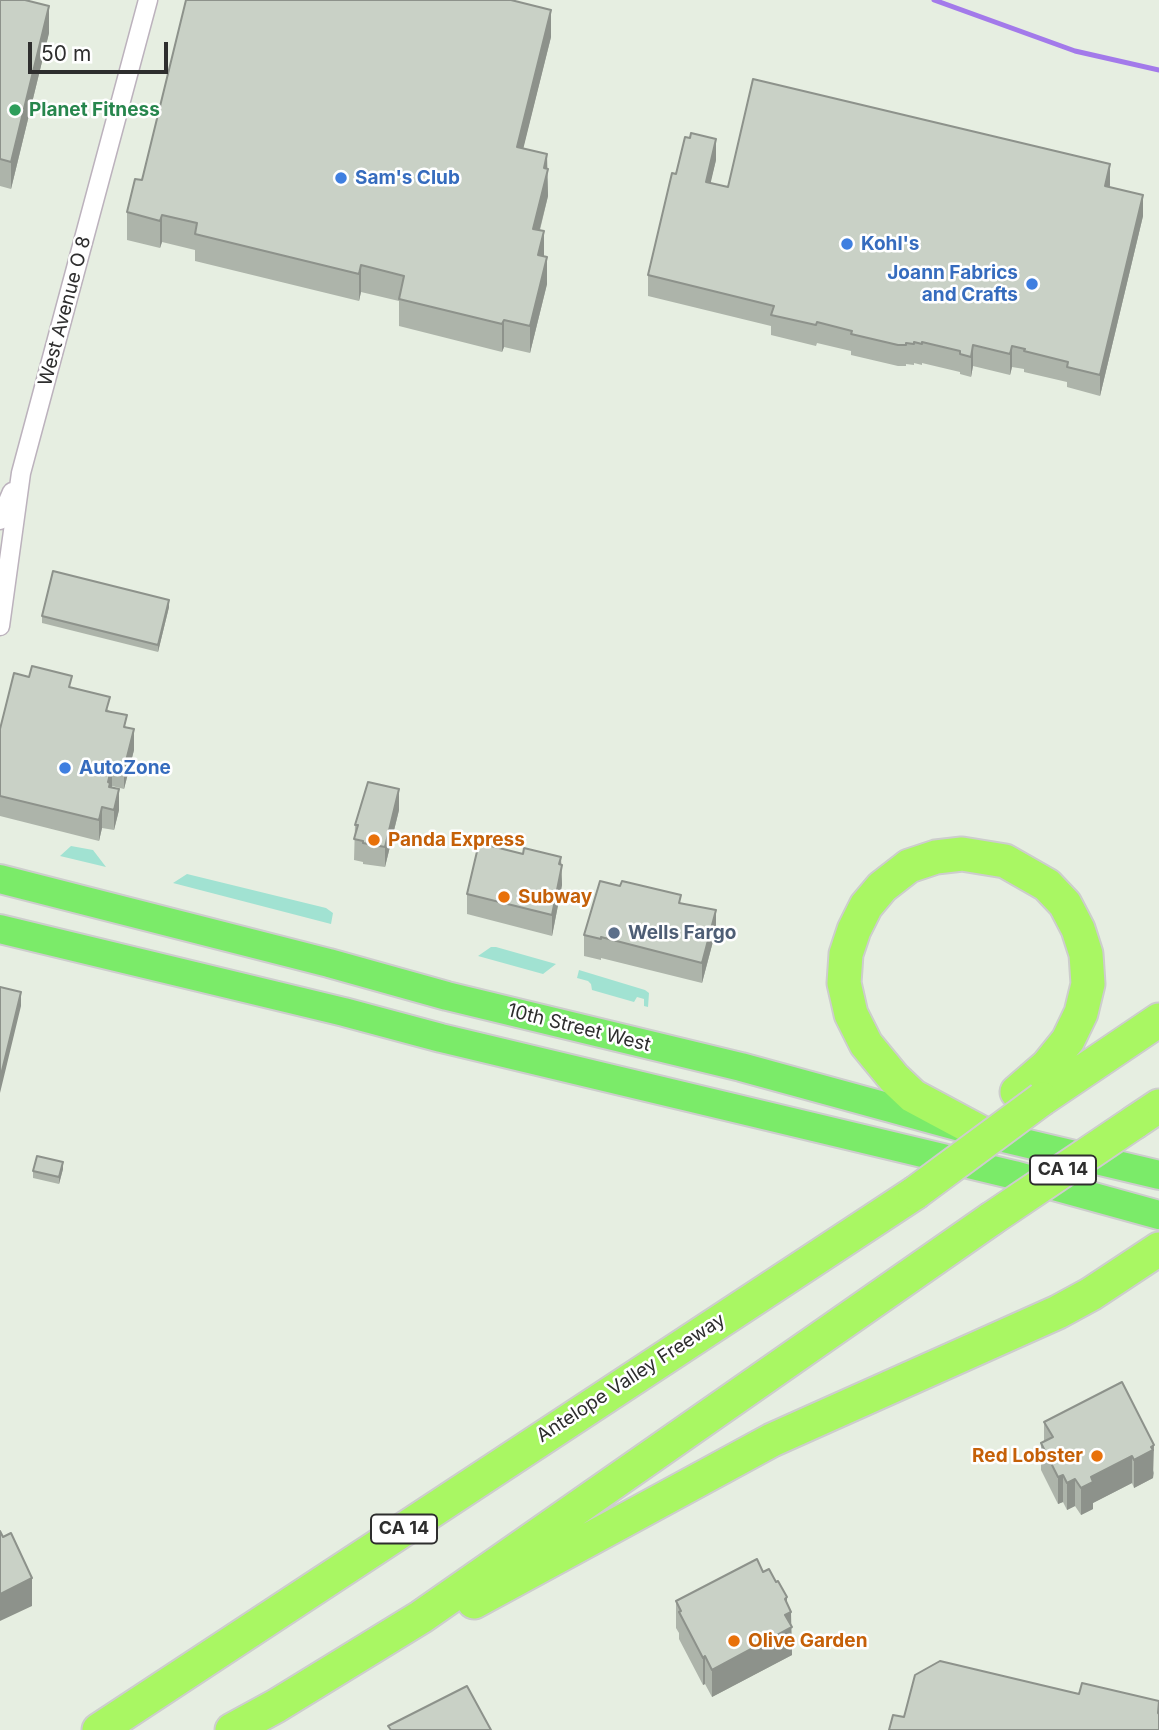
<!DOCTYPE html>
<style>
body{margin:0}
#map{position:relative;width:1159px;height:1730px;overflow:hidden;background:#e6eee1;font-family:Inter,sans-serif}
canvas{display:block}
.scale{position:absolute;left:28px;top:42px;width:140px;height:32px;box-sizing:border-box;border:4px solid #2e2e2e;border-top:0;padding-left:9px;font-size:21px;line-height:24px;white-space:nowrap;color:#2e2e2e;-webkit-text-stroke:5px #fff;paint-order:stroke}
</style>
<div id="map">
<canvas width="1159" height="1730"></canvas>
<div class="scale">50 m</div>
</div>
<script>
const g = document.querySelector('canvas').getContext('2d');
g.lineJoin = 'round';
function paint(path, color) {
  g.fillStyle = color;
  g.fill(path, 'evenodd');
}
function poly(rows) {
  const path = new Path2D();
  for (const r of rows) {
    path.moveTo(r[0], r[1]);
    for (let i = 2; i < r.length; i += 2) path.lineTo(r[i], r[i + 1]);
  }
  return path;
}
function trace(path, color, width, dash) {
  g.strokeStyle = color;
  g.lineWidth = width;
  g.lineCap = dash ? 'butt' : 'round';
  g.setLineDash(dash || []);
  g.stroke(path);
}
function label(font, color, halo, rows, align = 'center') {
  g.font = font + ' Inter,sans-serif';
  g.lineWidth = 5;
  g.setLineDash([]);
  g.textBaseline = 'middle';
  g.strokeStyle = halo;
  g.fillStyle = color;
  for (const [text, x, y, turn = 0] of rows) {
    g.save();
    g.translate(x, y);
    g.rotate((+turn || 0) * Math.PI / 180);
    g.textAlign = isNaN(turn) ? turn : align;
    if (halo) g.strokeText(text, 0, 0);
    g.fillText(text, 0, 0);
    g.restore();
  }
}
paint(poly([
 [71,846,93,850,106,867,60,856],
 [187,874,326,908,333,913,331,924,173,883],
 [491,947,496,947,556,964,543,974,478,956],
 [579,970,645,990,649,993,648,1007,644,1006,644,999,637,997,634,1002,592,990,591,984,588,981,577,978]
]), '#a1e2d2');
trace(poly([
 [934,0,1075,51,1159,70]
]), '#a37aea', 5);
const street = poly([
 [0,520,12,492],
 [0,626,21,473,148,0]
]);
const primary = poly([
 [0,879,329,963,447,996,741,1067,982,1133,1159,1175],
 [0,929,344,1012,441,1038,1014,1175,1159,1215]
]);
const highway = poly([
 [1042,1099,1159,1020],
 [1135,1122,1159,1106],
 [982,1133,913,1096,894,1078,866,1044,851,1014,844,983,846,954,854,930,866,906,882,887,909,866,936,857,962,854,1005,861,1047,885,1065,904,1078,929,1086,954,1088,984,1081,1013,1068,1040,1047,1066,1017,1092],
 [474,1602,772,1440,1058,1312,1091,1294,1159,1249],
 [99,1730,915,1193],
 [232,1730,276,1706,421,1617,991,1219]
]);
trace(street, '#bcb2bd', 21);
trace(primary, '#cdcdcd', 32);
trace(highway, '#cdcdcd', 37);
trace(street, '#fff', 18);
trace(primary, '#7beb69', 28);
trace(highway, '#a9f763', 33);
const highwayBridge = poly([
 [915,1193,1042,1099],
 [991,1219,1135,1122]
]);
trace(highwayBridge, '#cdcdcd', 37, []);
trace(highwayBridge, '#a9f763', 33);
paint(poly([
 [0,0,49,33,11,189,0,186],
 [551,37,523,148,547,169,548,196,540,230,544,256,547,284,530,353,504,347,502,352,399,326,399,301,361,292,359,301,195,261,195,250,162,242,160,248,127,240,127,212,142,180],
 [716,160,710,183,728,187,1110,185,1109,187,1143,216,1100,396,1067,387,1067,382,1024,372,1024,369,1012,367,1010,375,973,366,971,377,960,374,960,372,922,363,922,365,914,363,914,365,906,364,906,366,898,366,851,355,851,351,817,343,816,346,771,335,771,326,648,296,648,275,676,174],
 [169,607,158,652,42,623,42,616],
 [72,688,110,711,127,728,134,750,124,789,112,786,119,810,114,830,102,828,99,841,0,816,0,729],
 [399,810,385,867,363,864,363,862,354,860,355,825],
 [561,865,562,885,552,936,467,914,467,894],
 [681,903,716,930,702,983,601,958,601,960,584,956,584,935],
 [63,1169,59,1184,33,1178,33,1171],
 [1122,1382,1154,1473,1153,1478,1134,1488,1132,1483,1093,1503,1093,1509,1081,1515,1075,1506,1067,1510,1063,1502,1058,1504,1041,1470,1041,1443,1044,1441,1044,1422],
 [676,1601,787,1604,791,1626,792,1655,712,1697,705,1684,703,1685,679,1639,679,1633,676,1628]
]), '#adb4aa');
paint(poly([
 [49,6,49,33,11,189,11,162],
 [551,10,551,37,517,174,517,147],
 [716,139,716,160,706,203,706,182],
 [547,154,548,196,533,256,533,229],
 [1110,164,1110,185,1105,207,1105,186],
 [1143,195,1143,216,1100,396,1100,375],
 [162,215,162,242,160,248,160,221],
 [544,231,544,258,538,255],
 [547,257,547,284,530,353,530,326],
 [361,265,361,292,359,301,359,274],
 [504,320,504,347,502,352,502,324],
 [973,345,973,366,971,377,971,357],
 [1012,346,1012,367,1010,375,1010,354],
 [169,600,169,607,158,652,158,645],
 [134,729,134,750,124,789,124,769],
 [112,766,112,786,110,792,108,782],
 [119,789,119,810,114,830,114,810],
 [399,789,399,810,385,867,385,847],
 [102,807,102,828,99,841,99,820],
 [561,857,562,885,552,936,552,915],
 [716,910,716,930,702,983,702,963],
 [21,992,21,1006,0,1093,0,1079],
 [63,1162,63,1169,59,1184,59,1177],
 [1154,1445,1153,1478,1134,1488,1134,1460],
 [1132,1456,1132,1483,1093,1503,1093,1509,1081,1515,1081,1488,1091,1477],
 [1063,1475,1063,1502,1058,1504,1058,1477],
 [1075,1479,1075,1506,1067,1510,1067,1483],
 [32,1578,32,1606,0,1621,0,1594],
 [787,1597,787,1614,791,1612,792,1655,712,1697,712,1670,785,1599],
 [705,1656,705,1684,703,1685,703,1658]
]), '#8d928b');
const building = poly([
 [0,0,25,0,49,6,11,162,0,159,0,0],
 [186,0,511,0,551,10,517,147,547,154,544,168,548,169,533,229,544,231,538,255,547,257,530,326,504,320,502,324,399,299,404,276,361,265,359,274,195,234,197,223,162,215,160,221,127,212,135,179,142,180,186,0],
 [753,79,1110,164,1105,186,1143,195,1100,375,1067,367,1068,362,1024,351,1025,349,1012,346,1010,354,973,345,971,357,960,354,960,351,922,342,922,344,914,342,914,344,906,343,906,345,898,345,851,334,852,331,817,322,816,325,771,315,774,306,648,275,672,173,676,174,685,137,690,138,691,133,716,139,706,182,728,187,753,79],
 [53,571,169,600,158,645,42,616,53,571],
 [32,666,72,676,69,687,110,697,106,711,127,715,124,727,134,729,124,769,112,766,108,782,110,783,109,787,119,789,114,810,102,807,99,820,0,796,0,729,14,673,29,677,32,666],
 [368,782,399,789,385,847,363,843,363,841,354,839,358,825,355,825,368,782],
 [479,843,523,854,524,848,561,857,559,864,562,865,552,915,467,894,479,843],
 [600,881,620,886,622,881,681,895,679,903,716,910,702,963,601,937,601,939,584,935,600,881],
 [0,987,21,992,0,1079,0,987],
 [37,1156,63,1162,59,1177,33,1171,37,1156],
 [1122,1382,1154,1445,1151,1447,1153,1450,1134,1460,1132,1456,1091,1477,1093,1482,1081,1488,1075,1479,1067,1483,1063,1475,1058,1477,1041,1443,1053,1437,1044,1422,1122,1382],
 [0,1531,3,1537,11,1533,32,1578,0,1594,0,1531],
 [757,1559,763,1572,769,1569,776,1582,778,1581,787,1597,785,1599,791,1612,785,1615,792,1627,712,1670,705,1656,703,1658,679,1612,681,1611,676,1601,757,1559],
 [940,1661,1079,1694,1082,1683,1159,1701,1158,1713,1159,1714,1159,1730,889,1730,893,1715,904,1717,915,1675,940,1661],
 [467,1686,491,1730,391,1730,388,1726,467,1686]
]);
paint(building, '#c9d1c6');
trace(building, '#8d928b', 2);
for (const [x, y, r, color] of [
 [15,110,7,"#2e9e5b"],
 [341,178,7,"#3f7fe0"],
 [847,244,7,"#3f7fe0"],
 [1032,284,7,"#3f7fe0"],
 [65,768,7,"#3f7fe0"],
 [374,840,7,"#e8710a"],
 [504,897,7,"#e8710a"],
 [614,933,7,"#5c6f8a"],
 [1097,1456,7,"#e8710a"],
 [734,1641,7,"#e8710a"]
]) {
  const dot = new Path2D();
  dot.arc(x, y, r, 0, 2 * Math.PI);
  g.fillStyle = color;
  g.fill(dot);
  trace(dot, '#fff', 2.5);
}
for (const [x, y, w] of [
 [1063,1170,66],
 [404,1529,66]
]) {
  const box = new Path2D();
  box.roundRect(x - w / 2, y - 14.5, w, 29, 5);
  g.fillStyle = '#fff';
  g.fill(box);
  trace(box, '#2e2e2e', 2);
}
label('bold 18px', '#2e2e2e', null, [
 ["CA 14",1063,1170],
 ["CA 14",404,1529]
]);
label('bold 19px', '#27864d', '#fff', [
 ["Planet Fitness",29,110]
], 'left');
label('bold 19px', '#366cbe', '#fff', [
 ["Sam's Club",355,178],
 ["Kohl's",861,244],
 ["Joann Fabrics",1018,273,"right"],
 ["and Crafts",1018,295,"right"],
 ["AutoZone",79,768]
], 'left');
label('19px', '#2e2e2e', '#fff', [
 ["West Avenue O 8",65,311,-75],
 ["10th Street West",579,1028,14],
 ["Antelope Valley Freeway",631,1378,-33]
]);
label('bold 19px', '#c56008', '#fff', [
 ["Panda Express",388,840],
 ["Subway",518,897],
 ["Red Lobster",1083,1456,"right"],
 ["Olive Garden",748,1641]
], 'left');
label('bold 19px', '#4e5e75', '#fff', [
 ["Wells Fargo",628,933]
], 'left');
</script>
